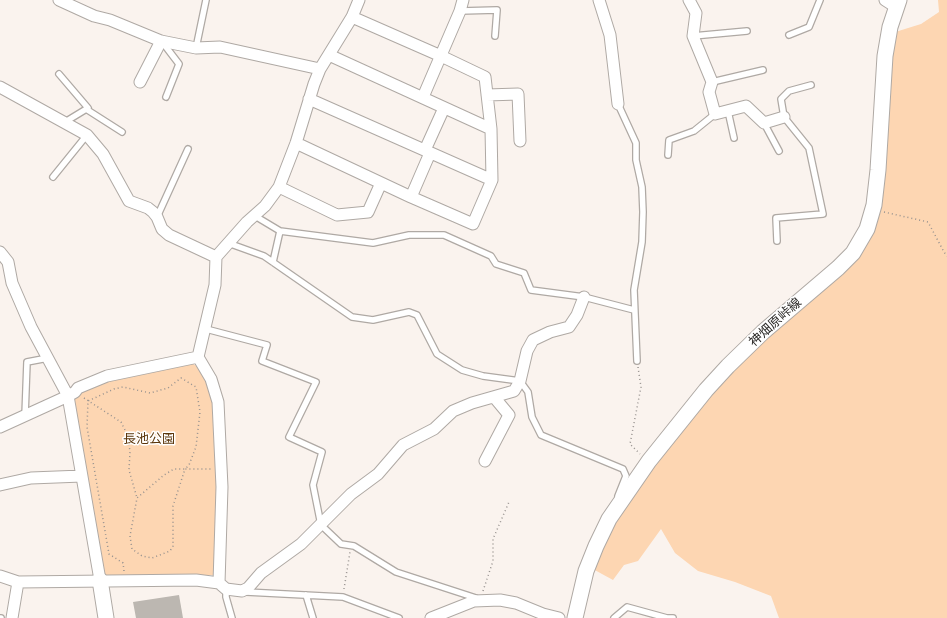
<!DOCTYPE html>
<meta charset="utf-8">
<style>
body{margin:0}
canvas{display:block;background:#faf3ee}
</style>
<canvas width="947" height="618"></canvas>
<script>
const g = document.querySelector('canvas').getContext('2d');
g.lineJoin = 'round';
function paint(path, color) {
  g.fillStyle = color;
  g.fill(path, 'evenodd');
}
function poly(rows) {
  const path = new Path2D();
  for (const r of rows) {
    path.moveTo(r[0], r[1]);
    for (let i = 2; i < r.length; i += 2) path.lineTo(r[i], r[i + 1]);
  }
  return path;
}
function trace(path, color, width, dash) {
  g.strokeStyle = color;
  g.lineWidth = width;
  g.lineCap = dash ? 'butt' : 'round';
  g.setLineDash(dash || []);
  g.stroke(path);
}
function label(font, color, halo, rows, align = 'center') {
  g.font = font + ' Ubuntu,"Noto Sans JP",sans-serif';
  g.lineWidth = 3;
  g.setLineDash([]);
  g.textBaseline = 'middle';
  g.strokeStyle = halo;
  g.fillStyle = color;
  for (const [text, x, y, turn = 0] of rows) {
    g.save();
    g.translate(x, y);
    g.rotate((+turn || 0) * Math.PI / 180);
    g.textAlign = isNaN(turn) ? turn : align;
    if (halo) g.strokeText(text, 0, 0);
    g.fillText(text, 0, 0);
    g.restore();
  }
}
paint(poly([
 [938,0,947,0,947,618,779,618,771,596,735,582,698,571,675,553,661,529,638,561,624,565,613,580,591,568,599,546,626,503,710,392,866,234,892,33,921,24,939,12],
 [188,361,200,368,208,380,216,403,219,464,215,575,105,577,73,402,78,390,107,378]
]), '#fdd6b2');
paint(poly([
 [179,595,183,618,136,618,133,602]
]), '#bcb7b1');
const lane = poly([
 [460,11,497,10,495,36],
 [789,35,809,27,820,0],
 [693,36,747,31],
 [163,43,179,64,166,97],
 [196,48,206,0],
 [59,74,88,108,65,122],
 [712,82,763,70],
 [618,104,636,143,636,160,642,187,643,212,642,242,634,290,637,361],
 [86,109,122,132],
 [728,111,734,138],
 [764,123,779,151],
 [668,155,669,140,694,131,715,114],
 [53,177,87,135],
 [255,216,280,231,373,243,409,235,444,235,491,256,496,264,524,273,531,290,584,297,634,310],
 [157,217,188,149],
 [777,241,776,218,823,214,809,148,784,117,781,99,789,91,811,85],
 [228,243,264,256,352,317,373,320,409,312,417,315,437,354,462,370,483,376,520,381,528,392,532,417,541,435,623,469,626,476,618,496],
 [273,262,280,231],
 [206,329,267,345,262,361,316,382,289,437,322,452,313,485,321,525,341,544,354,546,396,572,476,598],
 [25,416,27,362,48,358],
 [226,589,226,597,232,618],
 [246,592,343,597,399,618],
 [306,595,313,618],
 [0,618,1,618],
 [614,618,627,607,667,618,673,618]
]);
const street = poly([
 [59,0,94,16,110,20,161,41,196,48,220,47,320,69],
 [599,0,610,35,618,104],
 [689,0,696,13,693,36,712,82,709,92,715,114,746,106,764,123,784,117],
 [885,0,896,7],
 [329,55,491,129],
 [140,82,161,41],
 [0,87,87,135,103,154,129,201,148,208,153,212,157,217,162,229,169,235,216,257],
 [487,95,518,94,520,141],
 [423,97,460,11,463,0],
 [309,99,492,180],
 [296,143,411,197,473,224,492,180,491,129,485,77,441,56,352,17],
 [425,150,444,108],
 [279,187,337,215,368,212,381,183],
 [411,197,430,153],
 [0,252,8,262,12,283,31,327,68,396,100,580],
 [0,427,68,396,75,392,78,388,107,376,198,357],
 [485,461,509,415,494,397],
 [0,485,31,478,82,476],
 [0,576,18,582,196,580,219,583,226,589,242,591,248,588,261,573,301,544,351,494,378,474,403,445,434,429,453,411,472,403,514,391,520,381,527,351,533,340,550,332,569,327,577,315,584,297],
 [219,583,222,487,218,402,211,379,198,357,215,285,216,257,247,222,265,206,279,187,296,143,314,84,320,69,352,17,359,0],
 [12,618,18,582],
 [431,618,474,601,500,600,516,603,543,614,559,618]
]);
const secondary = poly([
 [100,580,106,618],
 [575,618,586,571,596,546,609,519,649,461,706,390,728,366,763,332,838,268,853,253,867,229,874,205,878,170,885,56,890,27,899,0]
]);
trace(lane, '#afa9a4', 8);
trace(street, '#afa9a4', 13);
trace(secondary, '#afa9a4', 17);
trace(poly([
 [884,212,928,222,944,252,947,256],
 [638,367,641,387,630,444,640,454],
 [84,398,121,422,128,436,130,452,129,470,137,498],
 [124,571,123,563,109,554,87,427,88,401,114,389,123,387,150,393,168,388,181,378,196,387,200,412,196,447,189,465,185,469,174,469,164,475,137,498,130,536,132,549,142,556,152,558,170,551,173,546,173,506,185,469,212,469],
 [344,589,350,552],
 [483,591,493,561,493,539,509,502]
]), '#97928f', 1.5, [1, 3]);
trace(lane, '#fff', 5.5);
trace(street, '#fff', 11);
trace(secondary, '#fff', 15);
label('13px', '#2b2927', '#fff', [
 ["神畑原峠線",775,322,-42]
]);
label('13px', '#5b360b', '#fff', [
 ["長池公園",149,439]
]);
</script>
